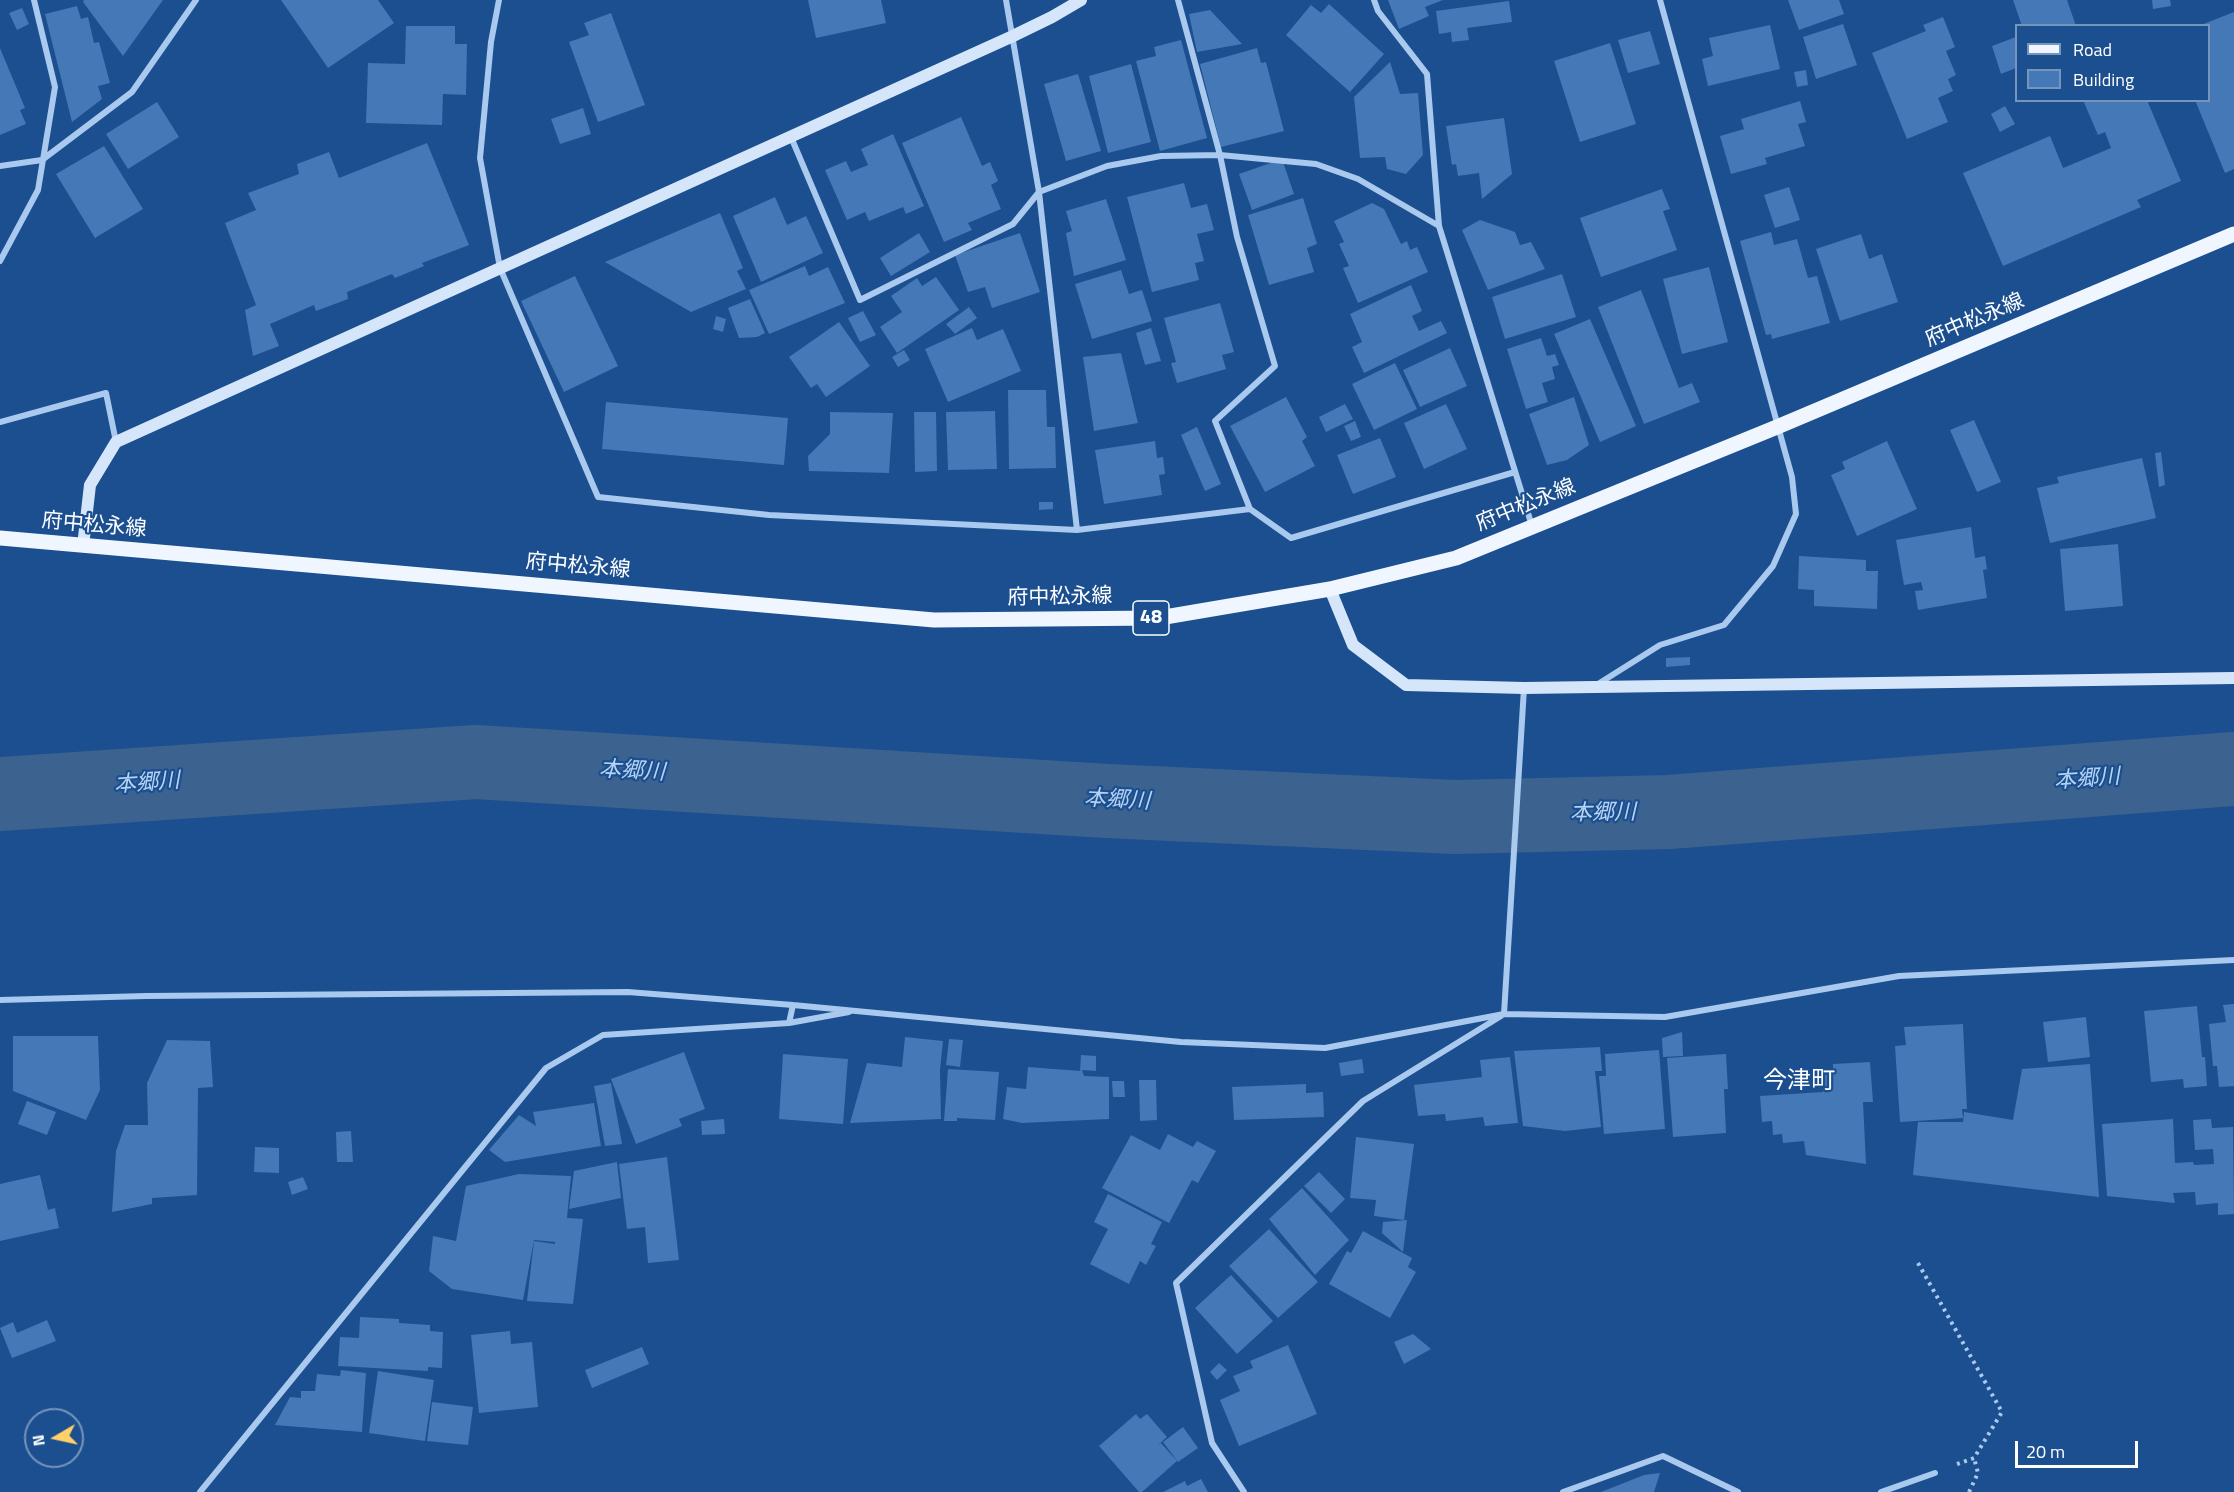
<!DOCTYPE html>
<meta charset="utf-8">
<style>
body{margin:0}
#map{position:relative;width:2234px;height:1492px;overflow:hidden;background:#1b4f8f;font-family:"Titillium Web",sans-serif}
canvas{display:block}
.legend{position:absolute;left:2015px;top:24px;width:195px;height:78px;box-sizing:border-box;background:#1b4f8f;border:2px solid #7695bc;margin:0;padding:8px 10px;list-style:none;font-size:18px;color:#fff}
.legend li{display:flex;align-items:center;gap:12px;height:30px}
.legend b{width:30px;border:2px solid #7695bc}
.north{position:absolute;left:24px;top:1408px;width:60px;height:60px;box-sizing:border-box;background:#1b4f8f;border:2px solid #7695bc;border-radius:50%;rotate:261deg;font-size:16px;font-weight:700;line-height:24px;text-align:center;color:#fff}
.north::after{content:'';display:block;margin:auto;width:21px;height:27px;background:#ffd166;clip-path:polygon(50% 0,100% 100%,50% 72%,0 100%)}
.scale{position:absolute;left:2015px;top:1441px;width:123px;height:27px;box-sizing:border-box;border:3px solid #fff;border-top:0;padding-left:8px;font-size:18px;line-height:21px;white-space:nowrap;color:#fff;-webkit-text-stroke:4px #1b4f8f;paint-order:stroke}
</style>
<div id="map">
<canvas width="2234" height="1492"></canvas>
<ul class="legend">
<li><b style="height:8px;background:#f0f6ff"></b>Road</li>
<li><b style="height:16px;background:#4478b7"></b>Building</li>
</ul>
<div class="north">N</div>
<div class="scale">20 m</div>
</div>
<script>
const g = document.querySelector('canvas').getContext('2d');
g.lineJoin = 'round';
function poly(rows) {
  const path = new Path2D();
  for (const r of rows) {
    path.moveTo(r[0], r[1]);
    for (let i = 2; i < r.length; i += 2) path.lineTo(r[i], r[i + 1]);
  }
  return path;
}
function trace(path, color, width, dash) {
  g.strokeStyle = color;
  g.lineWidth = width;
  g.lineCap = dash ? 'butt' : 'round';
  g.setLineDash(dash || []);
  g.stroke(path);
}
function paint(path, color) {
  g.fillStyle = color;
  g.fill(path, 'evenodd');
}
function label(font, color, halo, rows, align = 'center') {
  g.font = font + ' "Titillium Web","Noto Sans JP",sans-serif';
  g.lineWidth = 4.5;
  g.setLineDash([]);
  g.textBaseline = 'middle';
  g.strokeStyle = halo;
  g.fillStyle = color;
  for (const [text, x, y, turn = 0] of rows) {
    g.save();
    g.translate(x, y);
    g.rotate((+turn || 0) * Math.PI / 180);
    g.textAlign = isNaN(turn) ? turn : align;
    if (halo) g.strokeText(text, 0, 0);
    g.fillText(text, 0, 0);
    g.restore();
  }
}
trace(poly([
 [0,794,476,762,1107,801,1455,817,1669,812,2234,769]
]), '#3c6290', 74);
paint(poly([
 [84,0,163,0,123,56,83,2],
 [281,0,378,0,394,23,328,68],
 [808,0,881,0,886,23,816,38],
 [1388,0,1443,0,1425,7,1429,16,1399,29],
 [1788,0,1839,0,1844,14,1799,30],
 [2013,0,2067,0,2076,26,2022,26],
 [2152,0,2170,0,2171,6,2153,9],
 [1509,1,1512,22,1467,28,1469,40,1452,42,1451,32,1439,34,1436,11],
 [1329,4,1384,54,1350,92,1286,35,1311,5,1321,13],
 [77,6,81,19,88,17,94,43,99,42,110,83,98,86,102,99,72,122,45,14],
 [22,8,29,24,17,30,9,13],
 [1210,10,1242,44,1197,52,1189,14],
 [2234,12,2234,169,2225,173,2195,100,2208,100,2208,26,2201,25],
 [611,13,645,105,598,122,569,42,589,35,584,23],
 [1943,17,1955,47,1946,51,1956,75,1948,79,1953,91,1938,98,1948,122,1907,139,1872,53,1926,31,1923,25],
 [1843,24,1857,65,1816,79,1803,37],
 [1770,25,1780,69,1708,86,1702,59,1713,56,1709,38],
 [406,26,455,26,455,44,467,44,466,95,443,94,442,125,366,123,368,63,405,64],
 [1650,31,1660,64,1628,73,1618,40],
 [2016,37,2016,68,2001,74,1992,46],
 [1181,40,1207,138,1160,151,1136,61,1156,56,1154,47],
 [1610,43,1636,124,1580,142,1554,61],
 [0,48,25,108,20,110,26,124,0,135],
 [1257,48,1261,63,1266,62,1284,131,1221,147,1200,64],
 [1390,62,1400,94,1418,93,1423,155,1406,174,1387,169,1385,157,1360,158,1354,97],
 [1131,64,1151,142,1108,153,1089,76],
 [1806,70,1808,85,1797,87,1794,72],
 [1078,74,1101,151,1066,161,1044,84],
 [2083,100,2147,100,2181,181,2137,200,2141,207,2003,266,1963,173,2050,136,2063,168,2111,148,2105,132,2098,135],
 [1800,101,1806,122,1798,124,1805,146,1765,158,1767,164,1731,174,1720,136,1744,129,1741,119],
 [157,102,179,137,128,169,106,134],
 [2005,106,2015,124,2000,132,1991,114],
 [583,108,591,134,560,144,551,119],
 [961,117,982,166,990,162,998,181,991,185,1001,209,968,223,972,230,944,242,902,143],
 [1504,118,1512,174,1482,199,1479,173,1458,176,1456,164,1452,165,1446,126],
 [893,134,924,206,906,214,903,207,869,221,865,212,847,220,825,170,846,161,851,172,868,165,861,149],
 [427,143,469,245,422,263,424,266,395,278,392,274,347,292,348,299,316,311,314,305,270,324,279,346,253,356,245,310,256,305,225,223,256,210,248,193,299,174,297,164,329,152,339,178],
 [104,146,143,209,95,238,56,174],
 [1282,159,1294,194,1252,210,1239,174],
 [1184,183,1191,208,1207,204,1214,230,1197,234,1204,261,1195,263,1199,280,1152,292,1127,197],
 [1789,187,1800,220,1775,228,1764,195],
 [1662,189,1670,209,1663,211,1677,250,1601,277,1580,218],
 [775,197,787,225,806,216,823,253,761,282,733,216],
 [1303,198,1317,244,1307,248,1314,272,1269,285,1248,215],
 [1106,199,1126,260,1074,276,1066,233,1072,231,1066,211],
 [1372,203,1384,209,1401,244,1407,241,1410,250,1417,247,1428,272,1358,303,1343,268,1349,266,1339,244,1344,242,1334,221],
 [720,213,743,268,737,271,746,289,691,312,605,262],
 [1480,220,1515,232,1520,245,1531,242,1545,269,1488,290,1462,230],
 [1771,232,1774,245,1797,239,1808,278,1817,276,1830,323,1772,339,1771,334,1766,335,1740,241],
 [919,233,930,252,891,276,880,258],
 [1020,233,1040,292,992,308,985,287,968,292,955,255],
 [1861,234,1869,259,1882,254,1898,302,1840,321,1816,249],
 [805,266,809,276,828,267,845,303,769,334,749,290],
 [1709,267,1728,342,1682,354,1663,279],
 [1121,270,1129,294,1142,290,1152,321,1092,339,1075,284],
 [1562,274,1576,317,1505,339,1492,297],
 [575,276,618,366,564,392,521,301],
 [936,277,959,310,897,353,880,327,902,312,891,296,917,278,922,286],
 [1411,285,1422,311,1412,316,1419,331,1441,321,1447,333,1364,373,1352,347,1362,342,1350,314],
 [1641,290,1679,388,1692,383,1700,402,1644,424,1598,307],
 [750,299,765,333,757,337,739,338,728,308],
 [1220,303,1234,352,1222,355,1226,369,1177,383,1171,363,1176,362,1164,318],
 [969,307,977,318,955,334,946,324],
 [863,311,876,335,860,342,848,318],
 [716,316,726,319,723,332,713,329],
 [1590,319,1636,426,1600,442,1554,334],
 [839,322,870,366,826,397,817,384,811,388,789,357],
 [972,328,977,340,1003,329,1021,371,948,402,925,349],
 [1151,328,1161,361,1145,365,1136,333],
 [1541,338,1547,356,1555,354,1559,365,1552,367,1555,379,1542,383,1548,402,1526,409,1507,349],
 [1450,348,1467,386,1420,407,1403,370],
 [904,350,910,360,898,367,892,357],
 [1121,353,1138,423,1094,431,1083,357],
 [1395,363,1417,409,1374,430,1352,384],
 [1008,390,1046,390,1047,427,1055,427,1056,468,1009,469],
 [1286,397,1307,437,1302,441,1315,466,1265,492,1230,426],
 [1574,397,1589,445,1567,460,1547,465,1529,414],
 [606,402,788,418,784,465,602,449],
 [1345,404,1353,419,1326,432,1319,417],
 [1446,404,1467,449,1424,469,1404,423],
 [995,411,997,469,948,470,946,412],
 [830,412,893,413,889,473,809,471,808,456,830,434],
 [914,412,936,412,937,471,915,472],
 [1974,420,2001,482,1977,492,1950,430],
 [1355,421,1361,437,1351,441,1344,426],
 [1197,427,1221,484,1205,491,1181,435],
 [1380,438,1396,477,1353,494,1337,455],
 [1155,441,1157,458,1163,457,1165,474,1159,475,1162,495,1104,504,1095,450],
 [1887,441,1917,509,1857,536,1831,475,1845,469,1842,462],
 [2161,452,2165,485,2159,487,2155,453],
 [2142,458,2156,518,2050,543,2037,488,2059,483,2057,477],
 [1039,502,1053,502,1053,509,1039,510],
 [1971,527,1975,558,1985,556,1987,569,1983,570,1987,598,1918,610,1915,591,1923,590,1921,582,1904,585,1896,540],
 [2118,544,2123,606,2065,611,2060,549],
 [1799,556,1866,560,1866,571,1878,571,1877,609,1814,606,1814,590,1798,589],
 [1690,657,1690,665,1666,667,1666,658],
 [2234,1004,2234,1086,2219,1087,2217,1066,2213,1066,2209,1024,2226,1022,2223,1005],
 [2197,1006,2202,1057,2205,1057,2207,1086,2184,1088,2183,1079,2151,1082,2144,1011],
 [2086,1017,2090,1057,2048,1062,2043,1022],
 [1963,1024,1967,1109,1962,1109,1963,1118,1900,1122,1895,1046,1906,1045,1904,1027],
 [1682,1032,1683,1056,1663,1057,1662,1038],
 [13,1036,98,1036,100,1090,86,1120,13,1091],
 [905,1037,943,1041,940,1070,941,1119,850,1123,867,1063,902,1067],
 [949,1039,963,1040,960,1067,946,1065],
 [167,1040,210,1041,213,1087,198,1088,197,1195,152,1198,152,1204,112,1212,116,1151,125,1125,148,1125,147,1083],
 [1600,1047,1602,1071,1595,1071,1601,1127,1565,1131,1523,1126,1514,1051],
 [1659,1050,1665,1129,1604,1134,1599,1076,1606,1076,1605,1054],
 [684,1052,705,1109,679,1119,682,1126,636,1144,611,1079],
 [783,1054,848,1059,843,1124,779,1119],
 [1726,1054,1728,1089,1724,1089,1726,1133,1673,1137,1667,1058],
 [1081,1055,1096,1056,1096,1071,1082,1070,1084,1076,1109,1077,1109,1119,1022,1123,1003,1119,1007,1087,1026,1089,1028,1067,1080,1071],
 [1510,1057,1518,1123,1485,1126,1483,1117,1446,1121,1445,1114,1418,1116,1414,1085,1482,1077,1480,1060],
 [1362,1059,1364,1073,1341,1076,1339,1063],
 [1870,1062,1873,1102,1863,1102,1866,1164,1806,1155,1804,1141,1783,1143,1782,1134,1773,1135,1772,1121,1762,1122,1760,1096,1823,1092,1822,1075,1833,1075,1833,1064],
 [2090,1064,2099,1197,1913,1175,1918,1122,1963,1122,1964,1112,2013,1120,2022,1069],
 [948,1069,999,1072,995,1120,957,1118,957,1121,944,1121],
 [1139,1080,1156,1080,1157,1120,1140,1121],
 [1112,1081,1124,1081,1125,1097,1113,1097],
 [611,1083,622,1144,605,1146,594,1086],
 [1306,1084,1306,1093,1323,1092,1324,1117,1234,1120,1232,1087],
 [27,1101,56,1112,47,1135,18,1124],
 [594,1103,601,1146,505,1162,489,1150,519,1115,536,1126,533,1112],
 [724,1119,725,1134,702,1135,701,1121],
 [2173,1119,2175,1163,2193,1162,2194,1165,2214,1164,2213,1149,2195,1150,2193,1120,2211,1119,2212,1128,2233,1127,2234,1214,2218,1215,2218,1203,2196,1205,2195,1192,2173,1193,2175,1203,2107,1196,2102,1124],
 [351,1131,353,1162,337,1162,336,1132],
 [1168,1134,1193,1147,1197,1141,1216,1151,1198,1183,1192,1180,1169,1223,1102,1188,1131,1135,1160,1150],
 [1356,1137,1414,1144,1404,1220,1374,1216,1376,1200,1350,1198],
 [255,1147,279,1148,279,1173,254,1172],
 [667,1157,679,1260,648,1263,645,1227,627,1229,619,1164],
 [617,1162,621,1198,569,1209,574,1171],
 [1319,1172,1345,1199,1331,1213,1304,1186],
 [519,1174,571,1176,567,1218,583,1219,573,1304,527,1301,534,1241,555,1244,555,1242,534,1240,523,1300,452,1289,429,1271,433,1236,456,1241,466,1186],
 [40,1175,48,1210,55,1208,59,1228,0,1241,0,1184],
 [303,1177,308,1189,292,1195,288,1182],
 [1302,1188,1349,1240,1315,1275,1269,1219],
 [1108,1194,1162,1222,1151,1244,1156,1246,1146,1265,1140,1261,1129,1284,1090,1264,1108,1229,1094,1222],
 [1407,1220,1403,1252,1382,1233,1383,1222],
 [1269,1229,1318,1282,1278,1318,1229,1266],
 [1363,1231,1412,1258,1408,1267,1416,1272,1390,1318,1329,1284,1347,1251,1351,1253],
 [1231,1275,1273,1321,1237,1354,1195,1308],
 [360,1317,399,1319,399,1323,430,1325,430,1331,443,1332,442,1368,428,1367,428,1371,338,1366,340,1337,359,1338],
 [47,1320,56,1341,12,1358,0,1328,13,1322,17,1333],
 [510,1331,511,1344,532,1342,538,1407,479,1413,471,1335],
 [1413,1334,1431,1349,1404,1364,1394,1342],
 [1288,1345,1317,1414,1239,1446,1220,1400,1240,1391,1233,1376,1253,1368,1250,1361],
 [642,1347,649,1364,592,1388,585,1370],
 [1219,1363,1227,1370,1217,1380,1210,1372],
 [341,1370,366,1373,362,1432,275,1425,290,1397,301,1398,301,1391,315,1391,317,1374,340,1376],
 [378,1371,434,1380,425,1441,369,1433],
 [432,1402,473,1407,468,1445,427,1441],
 [1136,1414,1140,1419,1147,1414,1167,1437,1157,1446,1161,1443,1177,1461,1142,1492,1139,1492,1099,1446],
 [1183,1427,1198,1448,1178,1462,1163,1442],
 [1660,1473,1654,1492,1601,1492,1644,1475],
 [1201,1479,1208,1492,1163,1492,1185,1481,1187,1486]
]), '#4478b7');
trace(poly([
 [1918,1263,2002,1412,1974,1458,1957,1464],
 [1969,1492,1978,1473,1974,1458]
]), '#a9c9ee', 4, [3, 4.5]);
trace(poly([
 [499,0,491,42,480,158,500,268,598,497,769,515,1077,530,1250,509,1291,538,1515,472],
 [1006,0,1039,192,1077,530],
 [1178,0,1220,155,1237,237,1275,366,1215,421,1250,509],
 [1374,0,1378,11,1427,74,1439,226,1532,526],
 [791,137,860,300,1013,224,1039,192,1107,166,1161,156,1220,155,1316,164,1358,179,1439,226],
 [0,166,42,160,132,92,196,0],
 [0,261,38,190,55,87,34,0],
 [0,422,106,393,116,442],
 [1598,684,1660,645,1724,625,1773,566,1796,514,1792,477,1660,0],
 [0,1000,146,996,628,992,793,1005,1181,1042,1325,1048,1504,1014,1665,1017,1899,976,2234,960],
 [1504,1014,1524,688],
 [789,1023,793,1005],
 [200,1492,546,1068,603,1035,789,1023,849,1012],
 [1244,1492,1212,1443,1176,1283,1363,1101,1501,1016],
 [1563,1492,1663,1456,1738,1492],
 [1881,1492,1935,1473]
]), '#a9c9ee', 6);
trace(poly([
 [83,546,90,485,116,442,1013,36,1052,17,1081,0],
 [1330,589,1353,645,1406,685,1524,688,2234,678]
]), '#d6e6fa', 12);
trace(poly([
 [0,538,934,620,1159,618,1330,589,1456,558,1777,427,2234,234]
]), '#f0f6ff', 15);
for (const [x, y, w] of [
 [1151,618,36]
]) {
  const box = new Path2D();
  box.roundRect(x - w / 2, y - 17, w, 34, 4.5);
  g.fillStyle = '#1b4f8f';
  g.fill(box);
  trace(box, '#fff', 1.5);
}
label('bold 20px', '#fff', null, [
 ["48",1151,618]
]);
label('21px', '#fff', '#1b4f8f', [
 ["府中松永線",1975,321,-23],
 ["府中松永線",1526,506,-22],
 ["府中松永線",94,526,5],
 ["府中松永線",578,567,5],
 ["府中松永線",1060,598,-1]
]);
label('italic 22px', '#b5d3f5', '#1b4f8f', [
 ["本郷川",632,772,3],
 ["本郷川",2087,780,-4],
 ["本郷川",147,784,-4],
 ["本郷川",1117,801,3],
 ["本郷川",1603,814,-1]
]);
label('24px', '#fff', '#1b4f8f', [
 ["今津町",1799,1082]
]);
</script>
